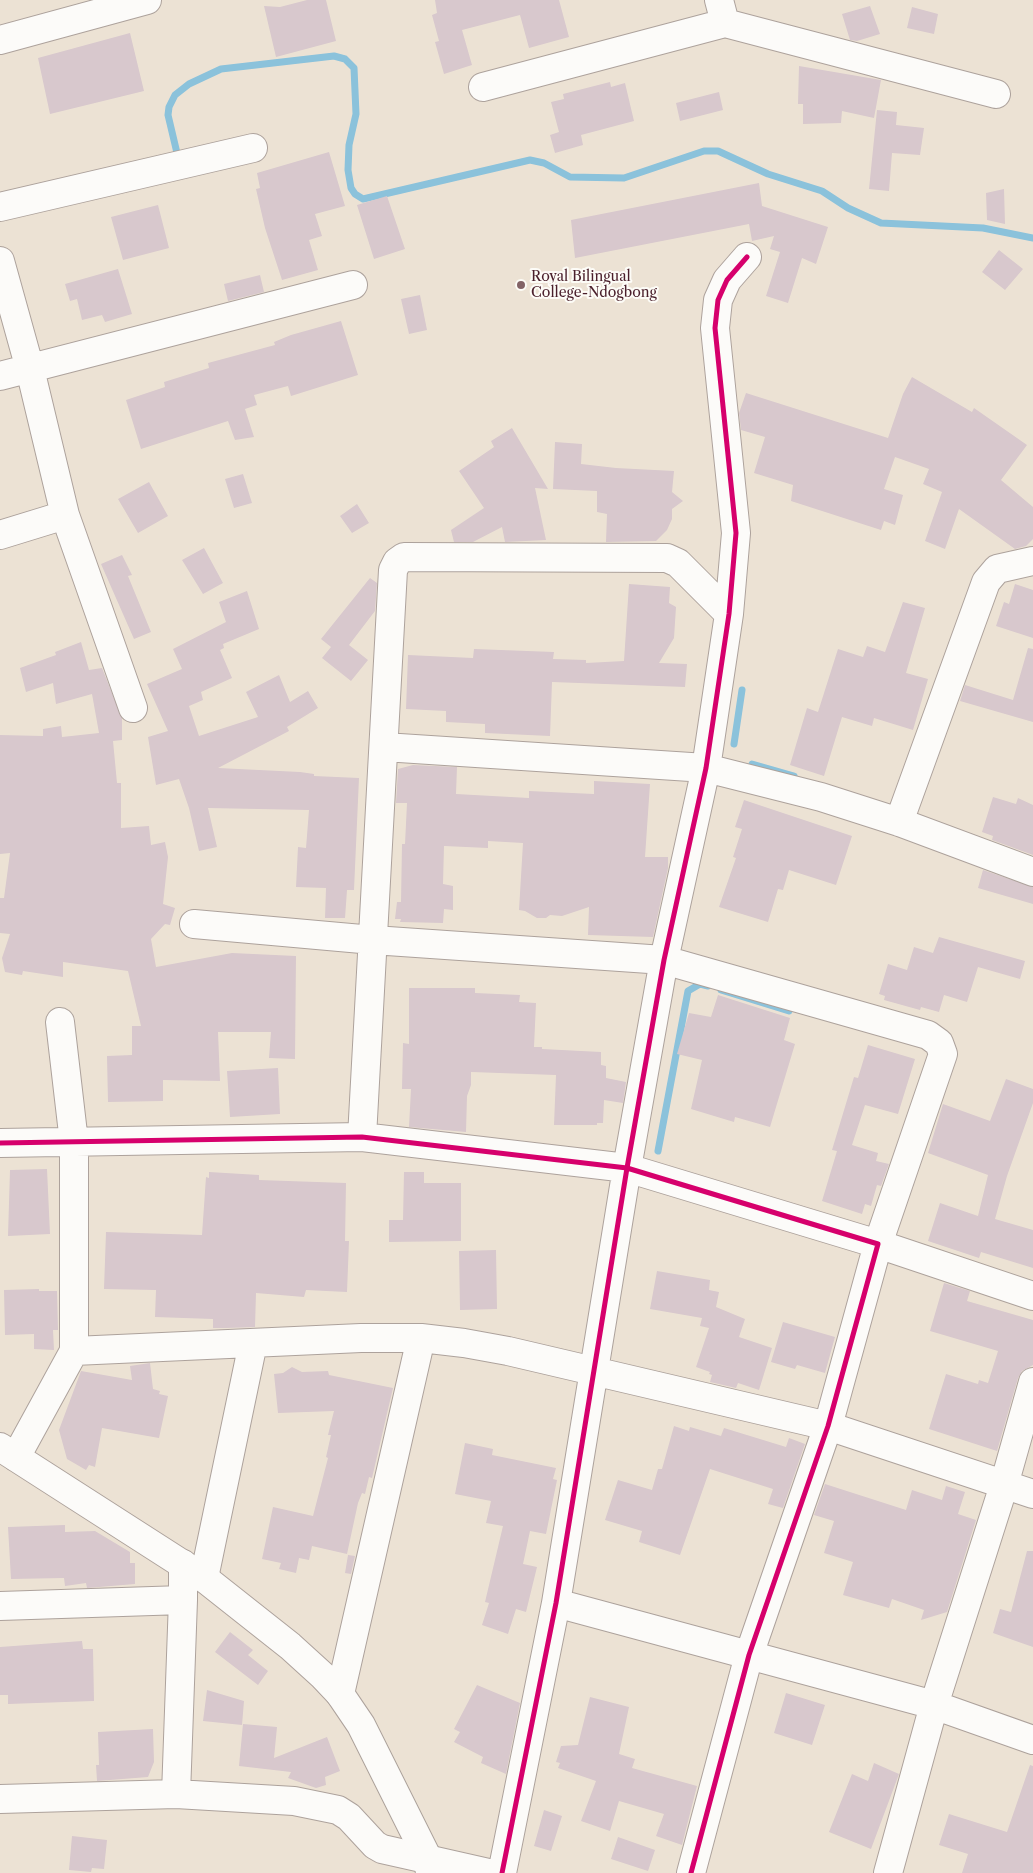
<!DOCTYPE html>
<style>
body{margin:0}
canvas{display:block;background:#ece2d4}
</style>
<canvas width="1033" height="1873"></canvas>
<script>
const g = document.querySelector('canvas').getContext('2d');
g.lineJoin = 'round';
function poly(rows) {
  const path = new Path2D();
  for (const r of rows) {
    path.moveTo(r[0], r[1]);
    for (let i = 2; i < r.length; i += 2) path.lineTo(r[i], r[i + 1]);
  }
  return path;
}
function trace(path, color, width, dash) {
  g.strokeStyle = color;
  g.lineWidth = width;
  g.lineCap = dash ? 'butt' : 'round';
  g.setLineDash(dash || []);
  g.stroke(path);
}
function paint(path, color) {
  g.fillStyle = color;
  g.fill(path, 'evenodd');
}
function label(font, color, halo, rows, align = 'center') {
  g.font = font + ' "Libre Caslon Text",serif';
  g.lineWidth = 4;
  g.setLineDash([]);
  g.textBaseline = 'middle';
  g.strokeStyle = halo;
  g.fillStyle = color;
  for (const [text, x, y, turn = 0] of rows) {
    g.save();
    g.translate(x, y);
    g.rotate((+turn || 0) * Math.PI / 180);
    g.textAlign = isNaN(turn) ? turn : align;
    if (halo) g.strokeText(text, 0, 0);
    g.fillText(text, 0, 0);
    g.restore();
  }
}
trace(poly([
 [177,153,168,115,169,107,175,95,189,84,221,69,334,56,345,59,354,68,356,114,349,145,348,170,351,188,355,194,363,199,530,160,544,163,570,177,624,178,704,151,718,151,768,174,822,191,848,208,881,223,983,228,1033,238],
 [734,744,742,690],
 [752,764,794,776],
 [721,990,789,1011],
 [658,1151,688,991,700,984,708,986]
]), '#8bc2db', 7);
paint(poly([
 [307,0,326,0,336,41,276,57,264,6,280,7],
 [435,0,559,0,569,37,529,48,520,15,462,30,472,65,444,74,435,42,439,41,432,15,437,13],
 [870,6,880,34,857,41,850,40,842,14],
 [912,7,938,14,934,34,907,28],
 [130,33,144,91,50,114,38,58],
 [799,66,881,80,874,118,842,111,841,123,803,124,803,104,798,104],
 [610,82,611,87,625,83,634,121,581,135,583,145,555,153,550,135,559,132,551,102,564,99,563,94],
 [719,92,723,110,680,121,676,103],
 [877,110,897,112,896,125,924,128,920,155,892,153,889,191,869,189],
 [329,152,345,206,315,214,322,236,309,240,318,270,282,280,265,228,256,189,260,188,257,173],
 [759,183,762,206,828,227,816,264,802,258,788,303,766,296,780,252,770,249,774,236,752,241,749,224,575,258,571,220],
 [1004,189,1005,224,987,220,986,193],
 [387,196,405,249,374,259,357,205],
 [158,205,169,248,123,260,111,217],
 [999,250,1023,269,1005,290,982,272],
 [118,269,132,314,105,322,102,315,82,320,77,299,70,301,65,284],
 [260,275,264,292,228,301,224,284],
 [420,295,427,330,409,334,401,299],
 [341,321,358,375,291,396,288,386,254,395,257,405,245,409,254,437,235,440,228,421,141,449,126,400,165,387,164,382,209,368,208,363,275,345,274,342,291,335],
 [912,377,972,412,974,408,1027,445,1001,480,1033,507,1033,539,1026,546,1015,549,959,509,945,549,925,541,942,492,923,484,929,469,895,457,884,489,903,495,895,525,884,521,881,530,791,501,793,485,754,473,765,437,741,430,739,413,746,393,888,438,903,394],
 [512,428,548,489,535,488,546,540,505,542,502,527,473,542,454,542,451,530,484,508,459,471,494,447,491,441],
 [555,442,582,444,581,464,616,468,674,471,672,492,683,501,672,509,672,519,667,530,656,541,606,542,607,514,597,512,597,491,553,489],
 [243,474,252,503,234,508,225,479],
 [149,482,168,516,138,533,118,499],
 [357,504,369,523,352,533,340,516],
 [204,548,223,583,203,594,182,560],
 [122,555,132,575,128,576,151,632,134,639,101,564],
 [370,578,377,583,375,611,349,645,368,660,351,681,322,658,331,647,321,639],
 [629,584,670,587,669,603,676,607,674,638,659,663,687,664,685,687,552,682,550,736,485,733,485,724,446,722,446,711,406,709,408,655,473,658,474,649,554,652,553,659,586,660,586,663,624,661],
 [1015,584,1033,590,1033,638,996,626,1004,602,1009,604],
 [247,591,259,629,223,644,224,648,220,650,232,678,201,692,203,700,189,706,199,736,258,717,246,692,279,675,290,702,308,691,318,708,287,727,289,731,218,768,300,772,314,774,314,776,359,778,354,890,347,890,345,918,325,918,326,888,296,887,298,847,306,848,309,810,208,808,217,847,199,851,189,808,179,779,156,785,148,737,168,731,147,684,182,669,173,649,226,622,219,602],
 [903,602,925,608,906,673,928,679,913,730,874,718,872,726,842,717,824,776,790,765,807,708,818,712,838,649,863,657,867,646,885,652],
 [81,642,89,670,102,668,122,718,122,740,113,741,117,783,121,783,121,828,149,826,151,845,165,842,168,857,163,904,175,908,170,925,165,924,151,939,156,967,232,953,296,956,295,1059,269,1058,271,1032,218,1032,220,1081,163,1080,163,1101,108,1102,107,1056,132,1055,132,1026,141,1026,128,971,63,962,63,977,23,971,22,975,5,972,2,958,10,934,0,933,0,898,4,898,10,853,0,854,0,735,43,736,43,729,61,726,62,737,99,733,92,694,56,704,53,683,26,692,20,668,56,655,55,652],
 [1028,648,1033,649,1033,722,960,701,965,685,1013,700],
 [413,765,457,767,456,794,529,798,529,791,594,794,594,781,650,784,645,857,668,857,668,868,653,937,588,935,589,907,562,916,550,915,546,918,537,918,525,911,519,910,523,843,488,841,488,848,444,846,443,884,453,886,453,910,444,909,443,923,400,922,401,919,395,919,397,902,401,902,402,844,405,844,407,803,396,803,398,769],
 [993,797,1016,804,1018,798,1033,805,1033,855,992,840,993,836,982,832],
 [744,800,852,836,836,885,789,870,783,890,778,889,768,922,719,907,736,858,733,857,742,829,735,827],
 [983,870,1033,887,1033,904,978,888],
 [939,937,1025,961,1020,979,978,967,967,1002,944,995,939,1012,921,1007,920,1010,884,1000,885,996,879,994,888,964,907,970,914,947,933,953],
 [409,988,475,988,475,993,520,995,519,1002,536,1003,534,1047,542,1047,542,1049,601,1052,601,1065,606,1066,606,1078,626,1082,623,1103,604,1100,603,1123,597,1123,597,1125,554,1125,556,1075,471,1072,471,1085,467,1096,466,1132,409,1127,411,1089,402,1089,403,1043,409,1044],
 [718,995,790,1018,784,1040,795,1044,770,1127,735,1117,734,1122,691,1109,702,1060,677,1054,689,1013,711,1017],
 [868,1045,915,1059,898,1114,865,1105,852,1145,878,1153,876,1161,889,1164,881,1186,877,1185,871,1206,865,1204,862,1214,822,1201,837,1151,832,1150,854,1077,858,1078],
 [278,1068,280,1114,230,1117,227,1071],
 [1006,1079,1033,1089,1033,1103,1007,1176,995,1219,1033,1230,1033,1268,981,1252,979,1258,928,1241,940,1203,978,1216,988,1175,928,1153,943,1104,990,1121],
 [47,1169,50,1234,8,1236,10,1170],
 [209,1172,259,1175,259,1180,346,1183,345,1241,349,1241,347,1292,306,1290,304,1297,256,1293,255,1327,226,1328,213,1328,213,1319,155,1317,156,1290,104,1289,106,1232,202,1235,206,1177,209,1178],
 [404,1172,424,1172,424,1183,461,1183,461,1241,389,1242,389,1220,403,1220],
 [496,1250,497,1309,460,1310,459,1251],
 [657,1271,710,1280,709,1290,719,1292,716,1307,745,1319,739,1337,772,1348,759,1390,738,1383,736,1388,710,1382,712,1375,709,1374,710,1372,696,1367,709,1328,700,1326,702,1318,650,1309],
 [944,1283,970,1291,967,1301,1033,1320,1033,1365,1022,1371,1018,1378,997,1451,929,1429,946,1374,978,1384,979,1380,988,1383,998,1351,930,1331],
 [39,1289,39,1291,57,1291,58,1330,53,1330,54,1350,34,1349,34,1334,5,1335,4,1290],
 [783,1322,835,1337,825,1373,797,1365,795,1369,771,1362],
 [150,1363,153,1389,160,1391,159,1394,168,1396,159,1438,102,1428,95,1467,89,1465,86,1470,67,1459,59,1430,81,1371,132,1380,130,1366],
 [292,1367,302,1372,328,1371,329,1375,393,1388,372,1478,369,1477,365,1494,362,1493,358,1503,347,1554,312,1546,309,1560,299,1558,296,1573,279,1569,281,1563,262,1559,273,1507,313,1516,328,1458,326,1457,331,1435,328,1435,334,1411,278,1413,274,1374,283,1373],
 [674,1426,689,1431,690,1427,721,1436,724,1428,786,1447,789,1438,805,1444,783,1508,768,1504,773,1489,710,1469,680,1555,639,1542,642,1531,605,1520,618,1480,652,1490,658,1469,662,1469],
 [465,1443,493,1449,492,1455,556,1468,553,1479,557,1480,546,1534,530,1531,523,1564,537,1567,526,1612,516,1609,508,1634,482,1625,489,1603,485,1602,503,1526,486,1523,491,1501,455,1494],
 [825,1484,906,1510,912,1490,942,1500,946,1486,965,1492,958,1514,976,1520,947,1612,921,1620,924,1610,892,1599,889,1608,843,1595,853,1562,824,1553,834,1521,814,1515],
 [65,1525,65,1532,95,1531,130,1552,130,1563,135,1563,135,1584,87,1588,86,1583,65,1586,64,1578,11,1579,8,1527],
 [1027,1551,1033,1551,1033,1647,993,1633,1000,1609,1011,1612],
 [348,1555,355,1556,351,1574,345,1573],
 [230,1632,253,1650,248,1655,268,1671,258,1685,215,1652],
 [82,1641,83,1649,93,1649,94,1701,8,1704,8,1695,0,1695,0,1647],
 [477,1685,520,1703,506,1774,481,1763,483,1757,454,1742,460,1732,454,1729],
 [207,1690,244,1701,242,1725,203,1721],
 [786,1693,825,1705,812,1745,774,1733],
 [590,1697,629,1707,619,1754,635,1759,632,1768,697,1786,682,1845,656,1836,664,1814,619,1801,610,1831,581,1821,596,1781,558,1768,560,1763,556,1762,561,1746,578,1745],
 [243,1724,277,1727,274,1758,327,1737,340,1771,325,1777,326,1785,316,1788,288,1778,291,1772,239,1766],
 [153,1729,154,1762,148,1777,97,1781,96,1765,99,1765,98,1732],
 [874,1763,899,1774,871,1849,829,1832,852,1774,868,1781],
 [1030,1765,1033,1766,1033,1873,962,1873,968,1854,939,1845,949,1814,1007,1832],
 [544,1810,562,1816,551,1851,534,1846],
 [72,1836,107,1840,104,1869,92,1868,91,1872,69,1870],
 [618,1837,655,1850,648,1871,611,1859]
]), '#d8c8cd');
const minor = poly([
 [719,0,725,23],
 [0,40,147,0],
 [483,87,725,23,996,94],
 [0,207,253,148],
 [0,261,30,369,65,515,133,708],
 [0,376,353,285],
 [0,535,65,515],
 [384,747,706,768,821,797,899,822,1033,872],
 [899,822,986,582,997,569,1033,561],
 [194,924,373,940,664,960,928,1035,939,1043,943,1054,878,1244,1033,1296],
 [362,1137,393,570,397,562,404,557,667,558,678,563,729,614],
 [0,1143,362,1137,627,1168,878,1244,828,1426,749,1655,691,1873],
 [74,1351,361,1338,421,1338,464,1343,508,1351,828,1426,1033,1494],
 [16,1457,74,1351,74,1142,60,1022],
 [204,1578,253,1343],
 [556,1603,934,1705,1033,1740],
 [0,1606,183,1600,183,1564],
 [340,1694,421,1338],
 [176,1794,183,1600],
 [0,1799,176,1794,294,1801,338,1810,349,1817,375,1845,382,1849,488,1873],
 [502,1873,556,1603,627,1168,664,960,706,768,729,614,736,533,715,328,718,300,727,280,747,257],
 [888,1873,934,1705,1004,1485,1033,1382]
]);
const major = poly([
 [0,1447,204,1578,290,1646,323,1676,340,1694,361,1725,428,1859,430,1873]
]);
trace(minor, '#ada29c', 30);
trace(major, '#ada29c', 30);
trace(minor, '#fcfbf9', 28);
trace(major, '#fcfbf9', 28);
trace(poly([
 [0,1143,362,1137,627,1168,878,1244,828,1426,749,1655,691,1873],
 [502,1873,556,1603,627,1168,664,960,706,768,729,614,736,533,715,328,718,300,727,280,747,257]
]), '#d6006c', 5);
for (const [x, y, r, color] of [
 [521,285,5,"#836366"]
]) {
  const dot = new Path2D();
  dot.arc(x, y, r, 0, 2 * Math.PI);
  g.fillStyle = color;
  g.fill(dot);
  trace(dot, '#fdfcf7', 2);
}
label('14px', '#4a1f2b', '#fdfcf7', [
 ["Royal Bilingual",531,277],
 ["College-Ndogbong",531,293]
], 'left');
</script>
